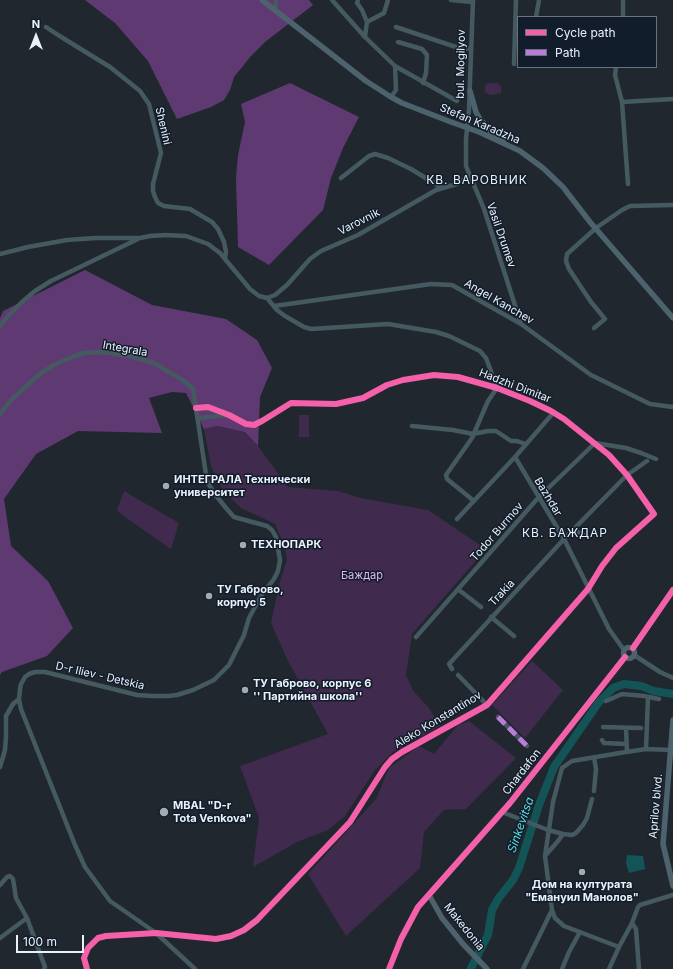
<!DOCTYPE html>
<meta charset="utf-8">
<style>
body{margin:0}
#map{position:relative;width:673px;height:969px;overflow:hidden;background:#21272f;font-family:Inter,sans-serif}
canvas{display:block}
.legend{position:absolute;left:517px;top:16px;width:140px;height:52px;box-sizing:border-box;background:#121d2b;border:1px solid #68727e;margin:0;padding:5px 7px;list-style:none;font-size:12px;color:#e9f1fb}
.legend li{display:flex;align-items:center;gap:8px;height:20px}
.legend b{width:20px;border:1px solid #68727e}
.north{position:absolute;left:16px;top:16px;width:40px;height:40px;-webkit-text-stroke:3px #121d2b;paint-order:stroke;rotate:0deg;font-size:11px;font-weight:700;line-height:16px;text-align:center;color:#e9f1fb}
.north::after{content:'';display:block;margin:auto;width:14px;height:18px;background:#e9f1fb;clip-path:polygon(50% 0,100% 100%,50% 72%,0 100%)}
.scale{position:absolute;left:16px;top:935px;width:68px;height:18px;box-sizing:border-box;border:2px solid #e9f1fb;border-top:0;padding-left:5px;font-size:12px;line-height:14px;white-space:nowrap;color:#e9f1fb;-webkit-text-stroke:3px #121d2b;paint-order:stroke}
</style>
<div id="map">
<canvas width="673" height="969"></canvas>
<ul class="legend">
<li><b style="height:5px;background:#f560ab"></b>Cycle path</li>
<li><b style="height:5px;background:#bd7bd9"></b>Path</li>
</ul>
<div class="north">N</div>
<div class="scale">100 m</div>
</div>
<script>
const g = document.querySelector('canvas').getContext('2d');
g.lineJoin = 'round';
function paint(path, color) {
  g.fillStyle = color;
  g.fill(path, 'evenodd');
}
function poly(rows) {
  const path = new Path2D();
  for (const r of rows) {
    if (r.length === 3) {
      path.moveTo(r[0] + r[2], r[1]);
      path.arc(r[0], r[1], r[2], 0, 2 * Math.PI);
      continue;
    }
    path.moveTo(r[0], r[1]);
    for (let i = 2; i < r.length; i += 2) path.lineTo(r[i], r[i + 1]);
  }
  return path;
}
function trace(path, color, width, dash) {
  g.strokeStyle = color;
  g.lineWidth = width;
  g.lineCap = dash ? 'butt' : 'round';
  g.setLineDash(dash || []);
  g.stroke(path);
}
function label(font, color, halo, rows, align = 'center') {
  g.font = font + ' Inter,sans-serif';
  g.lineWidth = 3;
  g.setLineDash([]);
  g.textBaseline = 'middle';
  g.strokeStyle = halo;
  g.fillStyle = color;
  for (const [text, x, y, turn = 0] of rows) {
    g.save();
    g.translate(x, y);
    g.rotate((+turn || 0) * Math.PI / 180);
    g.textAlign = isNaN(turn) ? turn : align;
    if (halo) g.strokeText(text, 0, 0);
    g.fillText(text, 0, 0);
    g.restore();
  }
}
paint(poly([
 [488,83,498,83,501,87,501,93,497,94,490,95,485,92,485,86],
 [299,415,309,415,309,437,299,437],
 [217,426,245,432,258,446,288,487,338,491,360,498,428,510,486,549,412,634,406,675,414,692,429,708,440,726,393,752,375,770,345,816,328,830,297,842,253,867,259,818,240,766,328,734,289,663,271,623,280,581,287,560,284,545,275,524,241,508,223,491,211,466,204,429],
 [124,491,179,523,171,549,122,515,117,510],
 [532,661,563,690,525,738,492,705],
 [469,721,516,758,466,809,444,810,424,832,420,868,346,936,308,874,376,799,389,768,419,746,434,754,458,725]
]), '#402a4d');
paint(poly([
 [85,0,309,0,313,5,265,42,251,56,234,77,230,90,224,100,211,107,177,119,148,61,115,23],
 [290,83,359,117,343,148,331,178,323,210,269,265,238,247,236,178,238,155,245,122,241,104],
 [85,270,152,305,226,319,257,340,272,368,260,397,258,446,245,432,217,426,204,429,186,393,172,392,149,398,162,433,78,431,36,454,4,499,11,546,48,581,73,628,47,656,2,672,0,675,0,318,3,311]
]), '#5f3a72');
paint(poly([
 [627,855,643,856,645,869,629,873,626,863]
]), '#135557');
trace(poly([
 [471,968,488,935,492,910,498,899,513,880,519,868,539,805,554,767,599,702,613,688,624,684,641,686,654,691,673,694]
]), '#135557', 8);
trace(poly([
 [332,0,365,37,395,66,396,90,391,97],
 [358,0,357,3,362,10,367,22],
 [451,0,472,2],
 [473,0,469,109,466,139,466,166,484,209,521,324],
 [276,10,276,0],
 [536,17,539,0],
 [623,17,623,0],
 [46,27,58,35,110,67,140,91,149,104,161,153,153,184,153,191,155,197,158,203,164,206,190,209,212,222,218,229,224,242,226,252,225,259],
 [396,27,462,49,471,48],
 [365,37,367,22,384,13,388,0],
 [398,42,422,49,427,55,426,73,423,83],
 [514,64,516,0],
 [395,66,457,101],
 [616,67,615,75,622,102,628,184],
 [622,102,673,99],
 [341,178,369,156,375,154,388,158,411,169,442,188],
 [0,254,28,247,67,240,96,238,138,238],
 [267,298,277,310,285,316,304,327,311,329,388,324,436,332,449,336,480,351,486,358,495,382,497,388,488,401,472,438,446,475,447,479,474,501],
 [267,298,275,295,287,285,310,259,321,251,358,235,436,190,457,184,469,176],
 [274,306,431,284,452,285,521,324,591,375,650,404,673,407],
 [0,326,9,315,22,302,35,291,51,281,140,238,150,236,165,235,186,236,208,244,220,253,250,289,259,296,267,298],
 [594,328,605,319,591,302,569,269,566,261,567,254,596,228,622,210,630,206,673,205],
 [0,414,12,399,41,373,54,365,77,355,84,353,103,352,129,356,154,363,184,381,193,389,207,481,214,493,226,508,234,517,267,526,272,530,276,537,280,560,278,571,274,579,261,596,249,618,244,635,229,665,214,680,193,690,177,695,168,696,153,696,137,695,45,672,35,672,29,674,25,677,21,684,20,689,19,699,21,709,75,845,85,867,110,901,156,933,195,969],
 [198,418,227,415],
 [412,426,453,430,473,434,488,431,496,431,511,441,517,441,525,444],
 [515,457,564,539,609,629,624,650],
 [457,519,515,457,554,412],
 [573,530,580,533,583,536,585,535],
 [459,590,481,607],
 [491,617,514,636],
 [416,637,538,498,595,443,626,448,641,453,656,459],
 [634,655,660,672,673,678],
 [452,669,449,664,564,539,627,475,647,461],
 [458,675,487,705],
 [606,701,622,694,644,696,659,699],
 [498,717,527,746],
 [603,727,641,728],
 [626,728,627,752],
 [602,740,604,743,626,744],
 [646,749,648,697],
 [0,767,5,750,6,737,6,716,13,704,19,699],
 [594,791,596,769,594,757],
 [502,812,548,830,563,834,572,835,576,833,583,825,587,818,592,799],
 [545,856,558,841,563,834],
 [0,885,7,877,10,876,13,879,16,898,27,918,45,967,44,969],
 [552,910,555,918,564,926,619,947],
 [632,923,636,929,639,969],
 [0,938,27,918],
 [87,969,84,958,88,948,98,938,106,936,156,933,216,939,231,936,244,930,257,920,350,822,385,767,392,759,402,752,487,705,588,589,602,566,616,548,654,514,627,475,609,455,564,419,551,411,530,401,497,388,458,377,434,375,403,380,387,385,363,398,336,404,291,403,262,421,254,425,246,424,229,415,208,407,196,408],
 [389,969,401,939,418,907,429,895],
 [523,969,552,910,545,856,553,802,562,768,572,761,620,753,646,749,671,750],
 [562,969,569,952,580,932],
 [609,969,619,947,632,923,638,907,640,905,673,895]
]), '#455961', 4.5);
trace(poly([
 [262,0,366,81,391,97,402,103,451,122,479,132,520,151,543,168,563,187,590,222,673,318],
 [470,91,476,112,480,119,491,132,503,140],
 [629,653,5.5],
 [633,648,673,590],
 [673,720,663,844,673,886],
 [487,969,463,944,442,918,429,895,510,803,625,657]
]), '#4c636d', 5.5);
trace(poly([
 [498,717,527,746]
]), '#bd7bd9', 5, [10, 5]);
trace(poly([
 [633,648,673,590],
 [87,969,84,958,88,948,98,938,106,936,156,933,216,939,231,936,244,930,257,920,350,822,385,767,392,759,402,752,487,705,588,589,602,566,616,548,654,514,627,475,609,455,564,419,551,411,530,401,497,388,458,377,434,375,403,380,387,385,363,398,336,404,291,403,262,421,254,425,246,424,229,415,208,407,196,408],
 [389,969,401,939,418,907,510,803,625,657]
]), '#f560ab', 6);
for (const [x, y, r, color] of [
 [166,486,4,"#a3aab4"],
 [243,545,4,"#a3aab4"],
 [209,596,4,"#a3aab4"],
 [245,690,4,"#a3aab4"],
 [164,812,5,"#a3aab4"],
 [582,872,4,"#a3aab4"]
]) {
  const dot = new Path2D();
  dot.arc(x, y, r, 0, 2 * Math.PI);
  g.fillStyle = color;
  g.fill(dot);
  trace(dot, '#121d2b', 1.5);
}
label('11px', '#e9f1fb', '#121d2b', [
 ["bul. Mogilyov",461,64,-89],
 ["Stefan Karadzha",480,124,23],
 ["Shenini",163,126,77],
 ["Varovnik",359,222,-27],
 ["Vasil Drumev",501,235,71],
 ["Angel Kanchev",499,302,30],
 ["Integrala",125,349,10],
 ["Hadzhi Dimitar",515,386,21],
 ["Bazhdar",548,497,59],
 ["Todor Burmov",497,532,-49],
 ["Trakia",502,593,-47],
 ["D-r Iliev - Detskia",100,676,13],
 ["Aleko Konstantinov",438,720,-31],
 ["Chardafon",522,772,-52],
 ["Aprilov blvd.",656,806,-85],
 ["Makedonia",464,927,51]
]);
label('bold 11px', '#e9f1fb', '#121d2b', [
 ["ИНТЕГРАЛА Технически",174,480],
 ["университет",174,493],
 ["ТЕХНОПАРК",251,545],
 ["ТУ Габрово,",217,590],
 ["корпус 5",217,603],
 ["ТУ Габрово, корпус 6",253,684],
 ["'' Партийна школа''",253,697],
 ["MBAL \"D-r",173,806],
 ["Tota Venkova\"",173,819],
 ["Дом на културата",582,885,"center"],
 ["\"Емануил Манолов\"",582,898,"center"]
], 'left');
label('11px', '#e7b5fe', '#121d2b', [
 ["Баждар",362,576]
]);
g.letterSpacing = '1px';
label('12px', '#e9f1fb', '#121d2b', [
 ["КВ. ВАРОВНИК",477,180],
 ["КВ. БАЖДАР",565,533]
]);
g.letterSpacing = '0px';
label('italic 12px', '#59dbdc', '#121d2b', [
 ["Sinkevitsa",521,825,-71]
]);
</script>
